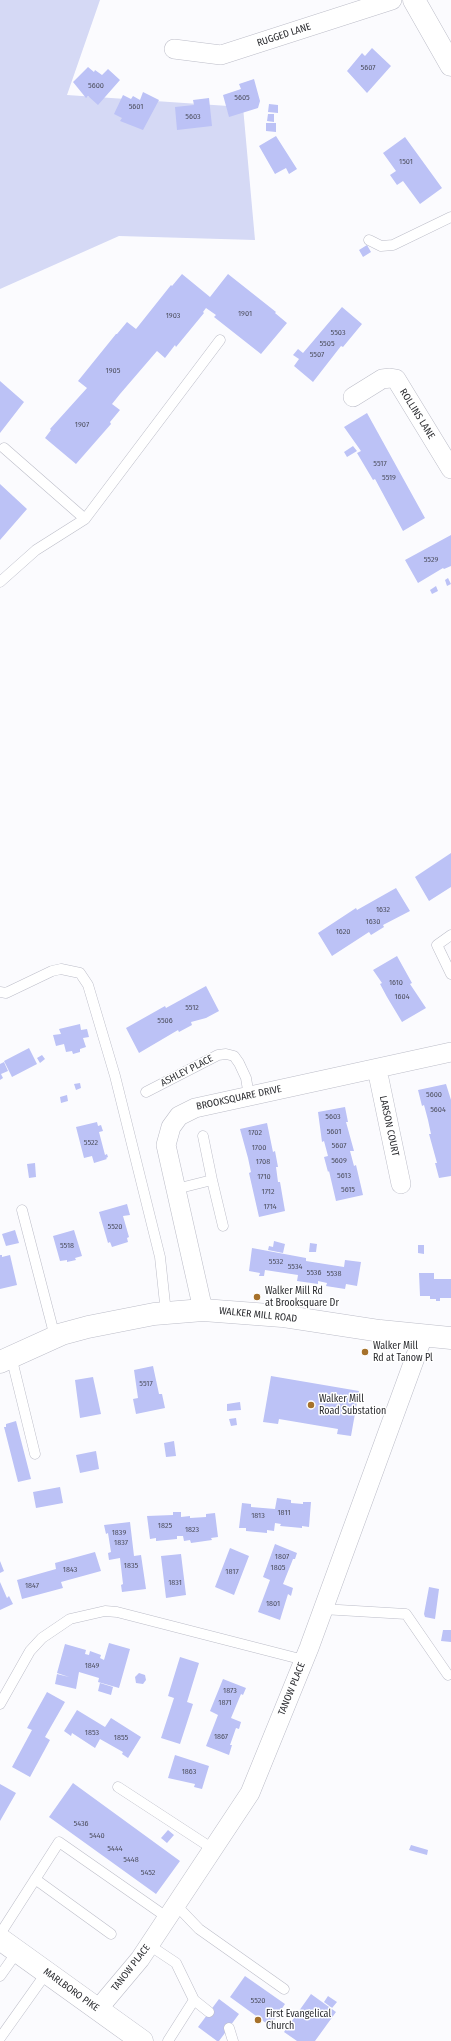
<!DOCTYPE html>
<style>
body{margin:0}
canvas{display:block;background:#fbfbfe}
</style>
<canvas width="451" height="2041"></canvas>
<script>
const g = document.querySelector('canvas').getContext('2d');
g.lineJoin = 'round';
function paint(path, color) {
  g.fillStyle = color;
  g.fill(path, 'evenodd');
}
function poly(rows) {
  const path = new Path2D();
  for (const r of rows) {
    path.moveTo(r[0], r[1]);
    for (let i = 2; i < r.length; i += 2) path.lineTo(r[i], r[i + 1]);
  }
  return path;
}
function trace(path, color, width, dash) {
  g.strokeStyle = color;
  g.lineWidth = width;
  g.lineCap = dash ? 'butt' : 'round';
  g.setLineDash(dash || []);
  g.stroke(path);
}
function label(font, color, halo, rows, align = 'center') {
  g.font = font + ' "Fira Sans Condensed",sans-serif';
  g.lineWidth = 3;
  g.setLineDash([]);
  g.textBaseline = 'middle';
  g.strokeStyle = halo;
  g.fillStyle = color;
  for (const [text, x, y, turn = 0] of rows) {
    g.save();
    g.translate(x, y);
    g.rotate((+turn || 0) * Math.PI / 180);
    g.textAlign = isNaN(turn) ? turn : align;
    if (halo) g.strokeText(text, 0, 0);
    g.fillText(text, 0, 0);
    g.restore();
  }
}
paint(poly([
 [0,0,100,0,67,95,243,107,255,240,119,236,0,289]
]), '#d5d9f5');
paint(poly([
 [372,48,391,66,367,93,347,71,362,53,365,56],
 [88,67,94,72,95,70,102,75,108,69,120,80,98,105,88,96,86,98,73,82],
 [254,79,260,101,258,108,229,117,223,95,241,89,239,84],
 [143,92,159,100,143,130,120,121,122,118,114,114,123,95,131,99,133,96,140,100],
 [209,98,212,126,177,130,175,107,194,105,193,100],
 [269,104,278,105,278,113,268,112],
 [268,114,274,114,274,122,267,121],
 [266,123,276,123,276,132,266,131],
 [276,136,297,169,289,174,286,168,275,174,259,146],
 [405,137,442,188,420,204,403,181,397,185,390,175,396,171,383,153],
 [367,245,371,252,363,257,359,250],
 [182,274,210,297,228,274,276,312,275,313,287,323,261,354,214,317,216,315,206,308,203,312,204,313,176,347,175,345,165,358,157,351,120,394,112,404,120,410,110,422,111,424,76,464,45,438,51,430,50,429,87,388,78,381,116,334,117,334,127,322,136,329,171,285,172,286],
 [342,307,362,324,343,347,341,346,313,382,294,366,299,359,293,355,298,349,303,353],
 [0,381,24,402,0,433],
 [367,413,425,518,403,531,375,479,373,480,357,453,361,451,344,427],
 [353,446,357,451,347,457,344,452],
 [0,484,27,509,0,540],
 [451,535,451,566,444,569,443,568,418,583,405,560],
 [448,578,451,584,447,586,445,580],
 [436,586,438,591,432,594,430,590],
 [451,853,451,887,429,901,415,877],
 [396,888,410,911,383,925,384,927,371,935,369,932,332,956,318,933,356,908,357,910],
 [397,956,412,983,410,984,426,1008,402,1022,387,997,380,984,382,983,373,970],
 [206,986,219,1011,206,1018,191,1022,192,1025,179,1032,178,1030,139,1053,126,1028,165,1006,166,1008],
 [80,1024,81,1030,87,1029,89,1037,83,1038,86,1047,80,1049,80,1052,73,1054,72,1051,66,1052,64,1044,56,1046,53,1035,61,1034,59,1029],
 [29,1048,37,1064,12,1077,4,1061],
 [42,1055,45,1059,40,1063,37,1058],
 [4,1062,8,1071,1,1074,3,1078,0,1080,0,1064],
 [80,1083,81,1088,76,1090,74,1084],
 [446,1084,451,1100,451,1176,439,1178,435,1163,437,1163,429,1134,431,1134,428,1120,424,1105,422,1106,418,1090],
 [67,1095,68,1101,61,1103,60,1097],
 [345,1107,348,1122,346,1122,354,1151,350,1151,354,1166,356,1165,363,1195,336,1201,329,1171,328,1172,324,1157,328,1156,324,1141,322,1142,318,1112],
 [97,1122,98,1126,101,1125,103,1131,99,1132,105,1155,107,1154,108,1157,106,1158,107,1159,94,1163,92,1156,84,1158,76,1127],
 [267,1123,273,1152,275,1151,278,1167,276,1167,278,1182,280,1182,285,1211,259,1217,249,1173,251,1172,248,1158,240,1129],
 [35,1163,36,1177,29,1178,27,1164],
 [127,1204,130,1215,123,1216,129,1237,127,1238,128,1242,112,1247,110,1242,108,1243,99,1212],
 [15,1230,19,1243,6,1246,2,1234],
 [74,1230,82,1256,75,1258,76,1260,67,1262,67,1260,60,1261,53,1236],
 [274,1241,285,1244,283,1253,268,1250,269,1246,273,1247],
 [310,1243,317,1244,316,1252,309,1252],
 [418,1245,424,1245,424,1254,418,1253],
 [252,1248,306,1258,306,1261,344,1267,345,1260,361,1262,357,1286,346,1284,345,1289,326,1286,327,1283,318,1281,318,1284,297,1281,298,1275,265,1270,264,1276,259,1276,260,1273,249,1271],
 [0,1255,2,1255,2,1257,10,1255,17,1285,0,1289],
 [419,1273,434,1273,434,1279,451,1279,451,1298,440,1298,440,1301,436,1301,436,1299,430,1299,430,1296,420,1296],
 [153,1366,159,1394,162,1394,165,1408,136,1414,133,1399,138,1398,134,1370],
 [271,1376,359,1391,351,1436,337,1434,338,1429,279,1419,278,1424,263,1422],
 [93,1377,101,1414,80,1418,75,1380],
 [240,1402,241,1410,227,1411,227,1404],
 [236,1418,237,1425,231,1426,229,1419],
 [16,1421,31,1479,18,1482,4,1427,6,1427,6,1424],
 [174,1441,176,1456,166,1457,164,1443],
 [96,1451,99,1469,80,1473,76,1455],
 [60,1487,63,1503,36,1508,33,1492],
 [277,1498,291,1500,291,1503,303,1504,303,1502,311,1502,309,1527,302,1526,302,1528,280,1526,281,1524,275,1523,274,1531,267,1530,267,1533,246,1531,246,1528,239,1528,242,1503,251,1504,251,1507,275,1509],
 [173,1512,181,1512,181,1517,190,1516,190,1518,206,1517,206,1514,215,1513,218,1537,211,1538,212,1540,191,1543,190,1540,184,1541,183,1536,177,1536,177,1539,156,1541,156,1538,150,1539,147,1516,173,1515],
 [130,1522,134,1556,141,1555,146,1589,122,1592,121,1585,123,1584,120,1558,109,1560,108,1553,111,1552,108,1533,106,1534,104,1525],
 [275,1544,297,1553,295,1559,293,1559,283,1584,293,1588,291,1596,288,1594,280,1620,258,1612,270,1580,263,1577],
 [230,1548,249,1556,234,1595,215,1587],
 [95,1552,101,1571,61,1582,63,1588,22,1599,17,1580,56,1569,55,1563],
 [181,1554,186,1595,166,1598,161,1556],
 [0,1561,4,1571,0,1573],
 [0,1582,7,1598,9,1596,13,1604,0,1610],
 [429,1587,439,1589,435,1619,425,1617,424,1614],
 [443,1630,451,1630,451,1642,441,1641],
 [109,1643,130,1649,119,1688,98,1682,99,1678,79,1672,76,1689,55,1684,57,1674,69,1677,57,1673,65,1644,86,1650,85,1654,89,1655,90,1651,101,1655,100,1658,104,1660],
 [180,1657,199,1663,187,1702,193,1704,180,1744,161,1738,174,1698,168,1696],
 [139,1673,145,1675,146,1680,143,1684,136,1683,135,1677],
 [223,1679,246,1688,243,1695,241,1694,231,1718,241,1722,239,1729,236,1728,230,1745,232,1745,229,1755,206,1746,218,1715,210,1711],
 [100,1683,113,1687,111,1695,98,1691],
 [47,1692,65,1702,45,1737,50,1740,30,1777,12,1767,32,1730,27,1728],
 [77,1710,105,1727,111,1718,141,1737,128,1758,122,1754,123,1752,100,1739,95,1748,72,1733,71,1736,64,1731],
 [175,1755,209,1766,202,1789,194,1787,195,1784,168,1778],
 [73,1783,180,1861,156,1894,49,1817],
 [0,1784,16,1793,0,1821],
 [168,1830,174,1835,167,1843,161,1838],
 [411,1845,428,1850,427,1855,409,1850],
 [245,1976,285,2004,270,2026,230,1997],
 [311,1994,336,2012,315,2041,297,2041,284,2032],
 [328,1996,337,2002,332,2008,324,2002],
 [219,1999,239,2014,219,2041,217,2041,198,2027]
]), '#bcc2f6');
const lane = poly([
 [369,240,381,246,393,245,451,217],
 [4,448,85,519],
 [0,582,36,550,85,519,220,340],
 [451,935,437,945,451,974],
 [0,992,6,993,52,971,61,969,80,973,88,985,115,1076,160,1257,166,1313],
 [146,1092,218,1055,226,1054,234,1056,239,1063,246,1078,249,1096],
 [212,1180,223,1226],
 [176,1189,212,1180,203,1136],
 [22,1210,55,1337],
 [11,1356,35,1454],
 [322,1609,406,1614,448,1675],
 [0,1704,30,1651,42,1638,70,1619,105,1611,117,1612,304,1660],
 [118,1787,213,1849],
 [35,1879,111,1934],
 [176,1905,199,1929,284,1989],
 [0,1934,59,1842,168,1918],
 [149,1945,176,1963,194,2000,168,2041],
 [0,1976,17,1952],
 [194,2000,209,2012],
 [229,2028,233,2041],
 [0,2038,47,1972]
]);
const street = poly([
 [174,49,221,55,392,0],
 [353,397,382,379,390,378,396,379,451,469],
 [377,1069,401,1184],
 [203,1310,166,1145,171,1127,179,1116,195,1108,451,1052],
 [98,2009,140,1959,250,1793,309,1648,423,1336]
]);
const secondary = poly([
 [414,0,451,65],
 [0,1362,62,1334,88,1327,154,1314,203,1310,282,1316,380,1331,451,1338],
 [0,1939,142,2041]
]);
trace(lane, '#bcbdc8', 11);
trace(street, '#bcbdc8', 20);
trace(secondary, '#bcbdc8', 23);
trace(lane, '#fff', 10);
trace(street, '#fff', 19);
trace(secondary, '#fff', 22);
for (const [x, y, r, color] of [
 [257,1297,4,"#a6712b"],
 [365,1352,4,"#a6712b"],
 [311,1405,4,"#a6712b"],
 [258,2020,4,"#a6712b"]
]) {
  const dot = new Path2D();
  dot.arc(x, y, r, 0, 2 * Math.PI);
  g.fillStyle = color;
  g.fill(dot);
  trace(dot, '#fff', 1.5);
}
label('8px', '#505262', null, [
 ["5607",368,68],
 ["5600",96,86],
 ["5605",242,98],
 ["5601",136,107],
 ["5603",193,117],
 ["1501",406,162],
 ["1901",245,314],
 ["1903",173,316],
 ["5503",338,333],
 ["5505",327,344],
 ["5507",317,355],
 ["1905",113,371],
 ["1907",82,425],
 ["5517",380,464],
 ["5519",389,478],
 ["5529",431,560],
 ["1632",383,910],
 ["1630",373,922],
 ["1620",343,932],
 ["1610",396,983],
 ["1604",402,997],
 ["5512",192,1008],
 ["5506",165,1021],
 ["5600",434,1095],
 ["5604",438,1110],
 ["5603",333,1117],
 ["5601",334,1132],
 ["1702",255,1133],
 ["5522",91,1143],
 ["5607",339,1146],
 ["1700",259,1148],
 ["5609",339,1161],
 ["1708",263,1162],
 ["5613",344,1176],
 ["1710",264,1177],
 ["5615",348,1190],
 ["1712",268,1192],
 ["1714",270,1207],
 ["5520",115,1227],
 ["5518",67,1246],
 ["5532",276,1262],
 ["5534",295,1267],
 ["5536",314,1273],
 ["5538",334,1274],
 ["5517",146,1384],
 ["1811",284,1513],
 ["1813",258,1516],
 ["1825",165,1526],
 ["1823",192,1530],
 ["1839",119,1533],
 ["1837",121,1543],
 ["1807",282,1557],
 ["1835",131,1566],
 ["1805",278,1568],
 ["1843",70,1570],
 ["1817",232,1572],
 ["1831",175,1583],
 ["1847",32,1586],
 ["1801",273,1604],
 ["1849",92,1666],
 ["1873",230,1691],
 ["1871",225,1703],
 ["1853",92,1733],
 ["1867",221,1737],
 ["1855",121,1738],
 ["1863",189,1772],
 ["5436",81,1824],
 ["5440",97,1836],
 ["5444",115,1849],
 ["5448",131,1860],
 ["5452",148,1873],
 ["5520",258,2001]
]);
label('10px', '#2c2d31', '#fff', [
 ["RUGGED LANE",284,35,-18],
 ["ROLLINS LANE",417,414,58],
 ["ASHLEY PLACE",187,1071,-27],
 ["BROOKSQUARE DRIVE",239,1098,-12],
 ["LARSON COURT",389,1126,78],
 ["WALKER MILL ROAD",258,1315,6],
 ["TANOW PLACE",292,1689,-68],
 ["TANOW PLACE",131,1968,-52],
 ["MARLBORO PIKE",71,1990,36]
]);
label('10px', '#2c2d31', '#fff', [
 ["Walker Mill Rd",265,1291],
 ["at Brooksquare Dr",265,1303],
 ["Walker Mill",373,1346],
 ["Rd at Tanow Pl",373,1358],
 ["Walker Mill",319,1399],
 ["Road Substation",319,1411],
 ["First Evangelical",266,2014],
 ["Church",266,2026]
], 'left');
</script>
